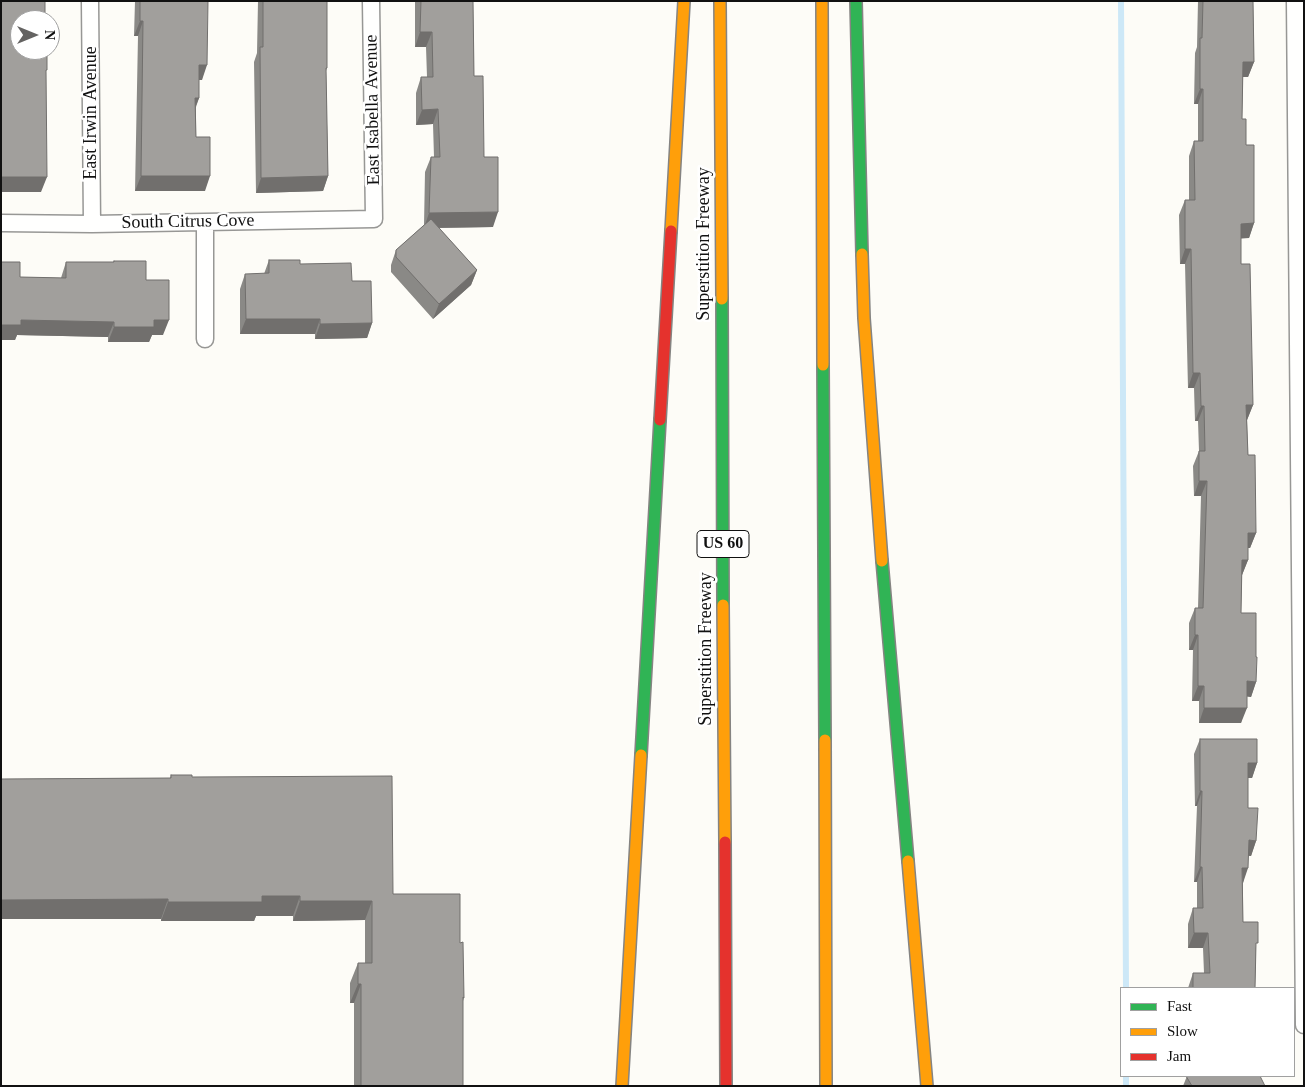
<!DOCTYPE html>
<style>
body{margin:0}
#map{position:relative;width:1305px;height:1087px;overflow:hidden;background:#fdfcf7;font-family:Georgia,serif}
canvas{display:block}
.frame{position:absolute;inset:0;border:2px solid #111;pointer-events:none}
.legend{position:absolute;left:1120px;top:987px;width:175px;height:90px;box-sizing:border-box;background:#fff;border:1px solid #a0a0a0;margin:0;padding:6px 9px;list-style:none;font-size:15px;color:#111}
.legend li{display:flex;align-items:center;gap:10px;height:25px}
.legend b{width:25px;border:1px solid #a0a0a0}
.north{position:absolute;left:10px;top:10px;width:50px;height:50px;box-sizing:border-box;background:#fff;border:1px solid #a0a0a0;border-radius:50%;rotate:90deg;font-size:14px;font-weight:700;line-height:20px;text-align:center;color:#111}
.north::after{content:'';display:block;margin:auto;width:18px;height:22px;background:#646362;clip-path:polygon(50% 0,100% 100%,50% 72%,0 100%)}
</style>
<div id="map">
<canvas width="1305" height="1087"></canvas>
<div class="frame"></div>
<ul class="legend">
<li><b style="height:6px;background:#30b455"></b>Fast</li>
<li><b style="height:6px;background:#ff9f0a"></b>Slow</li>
<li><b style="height:6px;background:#e5322d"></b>Jam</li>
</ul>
<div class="north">N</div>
</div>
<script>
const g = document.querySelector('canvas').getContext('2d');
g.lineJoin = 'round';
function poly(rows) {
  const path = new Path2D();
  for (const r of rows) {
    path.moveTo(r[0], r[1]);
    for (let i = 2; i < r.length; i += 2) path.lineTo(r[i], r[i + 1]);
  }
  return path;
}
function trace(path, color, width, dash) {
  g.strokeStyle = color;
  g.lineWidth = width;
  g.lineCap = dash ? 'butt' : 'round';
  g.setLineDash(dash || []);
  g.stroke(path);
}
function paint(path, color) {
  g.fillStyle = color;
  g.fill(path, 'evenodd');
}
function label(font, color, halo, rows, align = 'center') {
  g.font = font + ' Georgia,serif';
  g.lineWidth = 5;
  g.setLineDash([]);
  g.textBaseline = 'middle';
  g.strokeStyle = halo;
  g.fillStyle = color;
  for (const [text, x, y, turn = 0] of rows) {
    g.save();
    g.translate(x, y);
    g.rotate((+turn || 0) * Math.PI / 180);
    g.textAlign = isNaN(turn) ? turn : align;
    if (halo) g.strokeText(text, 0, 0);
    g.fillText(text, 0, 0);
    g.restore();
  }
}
trace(poly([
 [1121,1,1126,988],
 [1126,1076,1126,1086]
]), '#cde8f7', 6);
const street = poly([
 [90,1,92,224],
 [1295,1,1304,1025],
 [205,222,205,339],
 [1,223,92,224,374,219,371,1]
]);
const fast = poly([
 [856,1,862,254],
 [722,299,723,605],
 [823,365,825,740],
 [882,561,908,861],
 [641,755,660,420]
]);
const slow = poly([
 [720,1,722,299],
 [822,1,823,365],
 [671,231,684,1],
 [862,254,864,318,882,561],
 [723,605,725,842],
 [825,740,826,1086],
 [908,861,927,1086],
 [622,1086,641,755]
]);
const jam = poly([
 [660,420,671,231],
 [725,842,726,1086]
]);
trace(street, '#979795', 19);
trace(fast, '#858482', 14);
trace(slow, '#858482', 14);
trace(jam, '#858482', 14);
trace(street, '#fffffe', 16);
trace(fast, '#30b455', 11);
trace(slow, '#ff9f0a', 11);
trace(jam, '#e5322d', 11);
paint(poly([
 [135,1,208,1,202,80,199,80,199,98,196,107,196,137,205,191,135,191,138,36,134,36],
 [258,1,327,1,327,68,326,71,328,176,323,191,256,193,254,62,257,53],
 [415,1,473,1,474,76,493,227,439,228,477,270,471,285,433,319,391,272,391,265,396,250,424,225,425,172,431,157,434,157,433,124,416,125,416,93,421,77,427,77,426,47,415,47],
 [1198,1,1253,1,1254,62,1248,77,1243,77,1242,119,1254,223,1249,238,1241,238,1241,264,1253,405,1247,420,1248,455,1256,533,1250,548,1248,548,1248,560,1242,575,1241,613,1256,657,1256,682,1251,697,1247,696,1241,723,1199,723,1199,701,1192,701,1193,650,1189,650,1189,623,1195,608,1198,608,1201,496,1194,496,1193,466,1199,451,1198,421,1195,421,1194,388,1188,388,1185,264,1180,264,1179,215,1185,200,1189,200,1189,156,1194,141,1198,141,1198,104,1194,104,1195,53,1197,47],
 [269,260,300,264,352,281,372,323,367,338,315,339,315,334,240,334,240,289,245,274,264,274],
 [114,261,146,280,163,335,152,335,149,342,108,342,108,337,17,335,15,340,20,277,61,278,66,262,113,262],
 [1200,739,1257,763,1252,778,1248,778,1248,808,1256,841,1251,856,1248,856,1243,883,1243,922,1256,948,1255,988,1188,988,1193,973,1204,973,1203,948,1188,948,1188,924,1193,908,1197,908,1197,882,1194,882,1197,806,1195,806,1194,754],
 [171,775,192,777,393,894,460,943,464,998,463,1001,463,1086,354,1086,354,1003,350,1003,350,983,358,963,365,963,365,920,293,921,293,916,256,916,254,921,161,921,161,919,1,919,1,779,170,778],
 [1187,1076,1265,1086,1183,1086]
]), '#8a8986');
paint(poly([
 [140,21,143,21,138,36,134,36],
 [420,32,432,32,426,47,415,47],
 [1243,62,1254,62,1248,77,1238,77],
 [199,65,207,65,202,80,194,80],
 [1200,89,1203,89,1198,104,1194,104],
 [195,98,199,98,193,113],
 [438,109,433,124,416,125,422,110],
 [141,176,210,176,205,191,135,191],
 [328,176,323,191,256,193,261,178],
 [1,177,47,177,41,192,1,192],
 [498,212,493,227,424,228,429,213],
 [1254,223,1249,238,1235,239,1241,224],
 [1185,249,1191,249,1185,264,1180,264],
 [477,270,471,285,433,319,439,304],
 [246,319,320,319,315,334,240,334],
 [21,320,114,322,108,337,17,335,15,340,1,340,1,325],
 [154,320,169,320,163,335,152,335,149,342,108,342,114,327],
 [372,323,367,338,315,339,320,324],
 [1193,373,1200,373,1194,388,1188,388],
 [1246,405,1253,405,1247,420,1241,420],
 [1201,406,1204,406,1198,421,1195,421],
 [1199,481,1207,481,1201,496,1194,496],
 [1248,533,1256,533,1250,548,1243,548],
 [1242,560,1248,560,1242,575],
 [1195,635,1198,635,1193,650,1189,650],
 [1247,681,1256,682,1251,697,1242,696],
 [1198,686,1204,686,1199,701,1192,701],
 [1204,708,1247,708,1241,723,1199,723],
 [1248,763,1257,763,1252,778,1242,778],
 [1200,791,1202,791,1197,806,1195,806],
 [1249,840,1256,841,1251,856,1244,855],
 [1200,867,1202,867,1197,882,1194,882],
 [1242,868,1248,868,1243,883],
 [262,896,300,896,293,916,256,916,254,921,161,921,168,902],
 [168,899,161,919,1,919,1,900],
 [300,901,372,901,365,920,293,921],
 [1194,933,1208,933,1203,948,1188,948],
 [358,984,361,984,354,1003,350,1003]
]), '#716f6d');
const building = poly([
 [1,1,45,1,45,20,20,20,20,50,47,50,47,70,46,70,47,177,1,177,1,1],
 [140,1,208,1,207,65,199,65,199,98,195,98,196,137,210,137,210,176,141,176,143,21,140,21,140,1],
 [263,1,327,1,327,68,326,68,328,176,261,178,260,47,263,47,263,1],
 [421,1,473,1,474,76,483,76,484,157,498,157,498,212,429,213,431,157,440,157,438,109,422,110,421,77,433,77,432,32,420,32,421,1],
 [1203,1,1253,1,1254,62,1243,62,1242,119,1246,119,1246,145,1254,145,1254,223,1241,224,1241,264,1250,264,1253,405,1246,405,1248,455,1255,455,1256,533,1248,533,1248,560,1242,560,1241,613,1256,613,1256,657,1257,657,1256,682,1247,681,1247,708,1204,708,1204,686,1198,686,1198,635,1195,635,1195,608,1203,608,1207,481,1199,481,1199,451,1205,451,1204,406,1201,406,1200,373,1193,373,1191,249,1185,249,1185,200,1195,200,1194,141,1203,141,1203,89,1200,89,1200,38,1202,38,1203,1],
 [431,219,477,270,439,304,396,257,396,250,431,219],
 [269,260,300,260,300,264,351,263,352,281,371,281,372,323,320,324,320,319,246,319,245,274,269,273,269,260],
 [114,261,146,261,146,280,169,280,169,320,154,320,154,327,114,327,114,322,21,320,21,325,1,325,1,262,20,262,20,277,66,278,66,262,114,262,114,261],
 [1200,739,1257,739,1257,763,1248,763,1248,808,1258,808,1256,841,1249,840,1248,868,1242,868,1243,922,1258,922,1258,943,1256,943,1255,988,1193,988,1193,973,1210,973,1208,933,1194,933,1193,908,1203,908,1202,867,1200,867,1202,791,1200,791,1200,739],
 [171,775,192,775,192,777,392,776,393,894,460,894,460,943,463,942,464,998,463,997,463,1086,361,1086,361,984,358,984,358,963,372,963,372,901,300,901,300,896,262,896,262,902,168,902,168,899,1,900,1,779,171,778,171,775],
 [1186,1076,1260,1076,1265,1086,1192,1086,1186,1076]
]);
paint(building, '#a19f9c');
trace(building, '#716f6d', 1);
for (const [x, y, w] of [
 [723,544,52]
]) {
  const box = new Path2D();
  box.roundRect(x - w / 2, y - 13.5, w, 27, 4);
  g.fillStyle = '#fff';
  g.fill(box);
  trace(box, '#111', 1);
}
label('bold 16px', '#111', null, [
 ["US 60",723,544]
]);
label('18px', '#111', '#fff', [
 ["East Isabella Avenue",373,110,-91],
 ["East Irwin Avenue",91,113,-90],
 ["South Citrus Cove",188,222,-1],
 ["Superstition Freeway",704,244,-90],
 ["Superstition Freeway",706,649,-90]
]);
</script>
